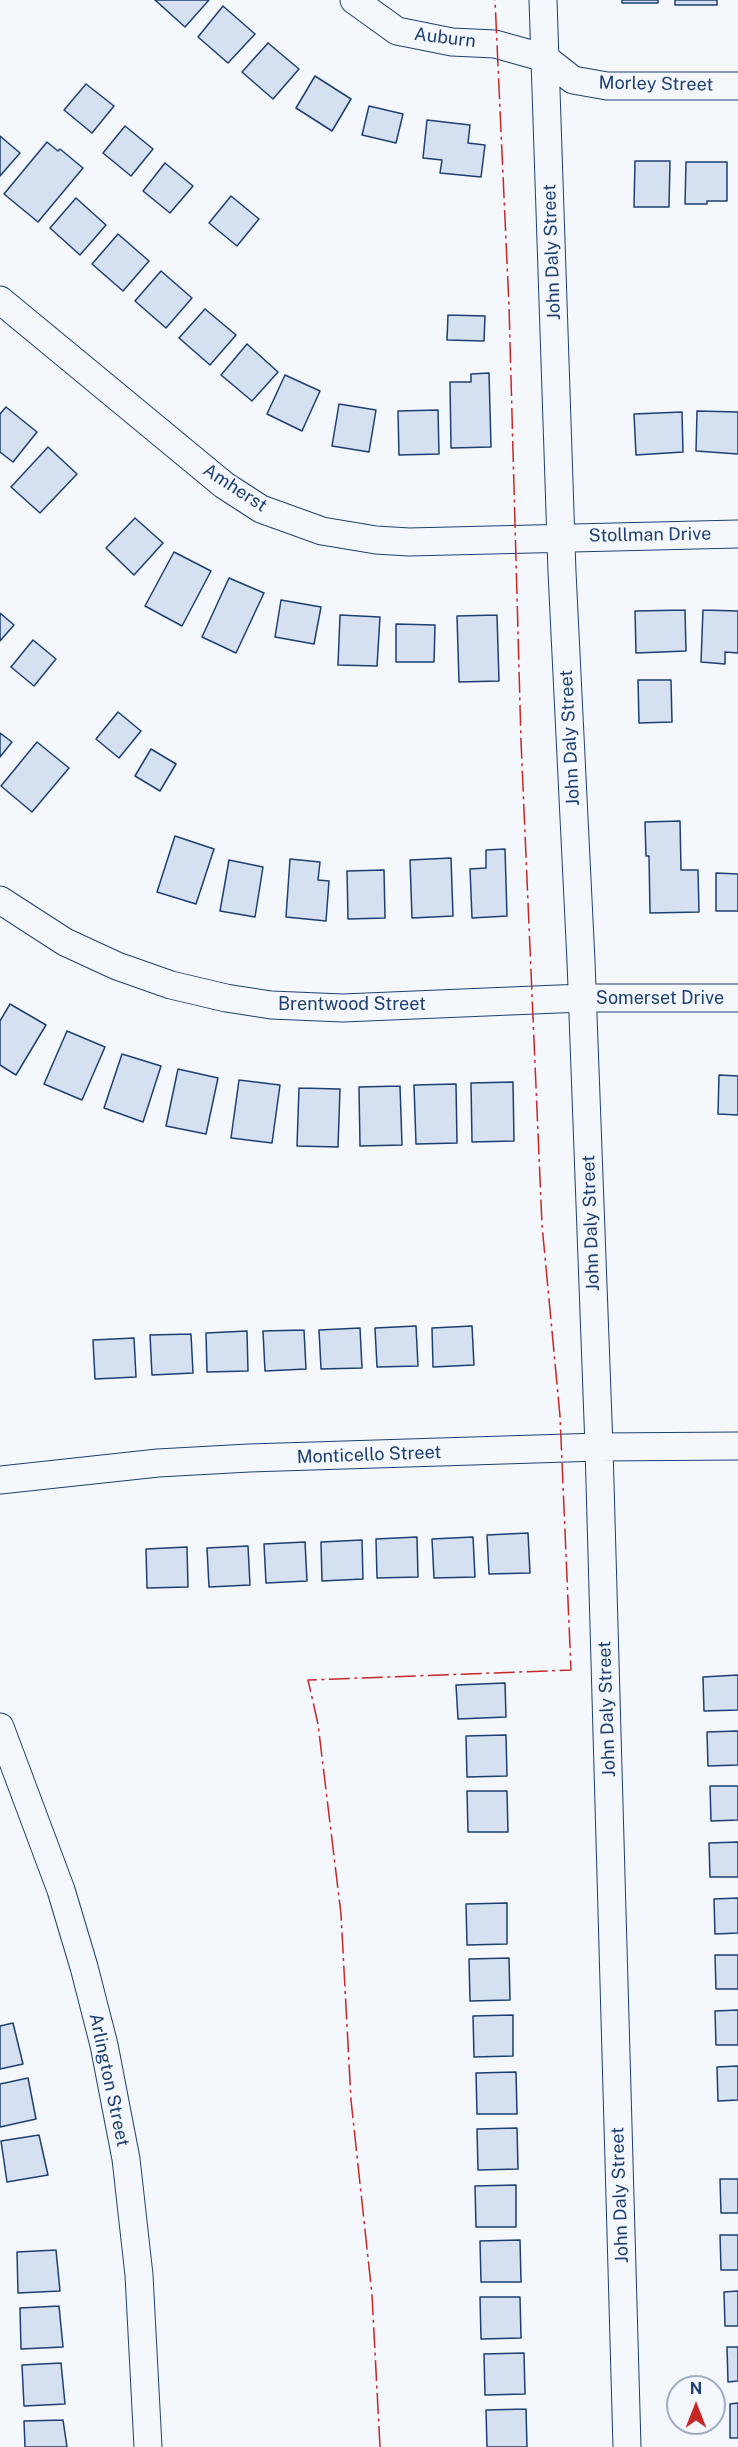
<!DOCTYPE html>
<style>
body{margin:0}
#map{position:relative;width:738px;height:2447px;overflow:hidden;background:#f4f7fb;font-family:"Public Sans",sans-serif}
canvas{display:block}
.north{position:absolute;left:666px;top:2375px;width:60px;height:60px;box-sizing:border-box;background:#f4f7fb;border:2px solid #9eadc5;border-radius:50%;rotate:0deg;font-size:16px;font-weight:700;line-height:24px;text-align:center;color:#1d3f73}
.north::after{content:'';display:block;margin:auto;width:21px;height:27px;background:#c62828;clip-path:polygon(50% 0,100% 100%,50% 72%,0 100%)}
</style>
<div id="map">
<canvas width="738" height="2447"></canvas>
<div class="north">N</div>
</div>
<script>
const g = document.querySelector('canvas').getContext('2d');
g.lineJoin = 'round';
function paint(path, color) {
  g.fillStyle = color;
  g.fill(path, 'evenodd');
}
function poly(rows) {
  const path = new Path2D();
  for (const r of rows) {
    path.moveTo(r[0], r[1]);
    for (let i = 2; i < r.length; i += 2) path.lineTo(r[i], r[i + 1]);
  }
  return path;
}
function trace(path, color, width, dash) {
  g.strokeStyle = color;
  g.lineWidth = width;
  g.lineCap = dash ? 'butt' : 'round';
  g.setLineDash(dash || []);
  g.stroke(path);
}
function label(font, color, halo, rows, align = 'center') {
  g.font = font + ' "Public Sans",sans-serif';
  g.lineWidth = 4.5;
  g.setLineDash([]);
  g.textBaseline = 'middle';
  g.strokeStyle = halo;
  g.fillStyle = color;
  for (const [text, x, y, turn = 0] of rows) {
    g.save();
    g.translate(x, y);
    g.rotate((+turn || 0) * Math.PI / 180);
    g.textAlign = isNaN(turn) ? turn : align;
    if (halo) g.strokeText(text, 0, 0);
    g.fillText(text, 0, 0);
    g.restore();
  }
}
const building = poly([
 [155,0,209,0,185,27,155,0],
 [622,0,658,0,658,3,622,3,622,0],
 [675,0,717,0,717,5,675,5,675,0],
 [223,6,255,34,228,63,198,37,223,6],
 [268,43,299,69,273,99,242,72,268,43],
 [315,76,351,99,332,131,296,108,315,76],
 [86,84,114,106,92,133,64,110,86,84],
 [369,106,403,114,396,143,362,135,369,106],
 [427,120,470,125,468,143,485,145,481,177,440,173,442,160,423,158,427,120],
 [125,126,153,149,131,176,103,153,125,126],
 [0,136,20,153,0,176,0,136],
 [47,142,58,151,60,149,83,168,38,222,4,194,47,142],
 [635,161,670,161,669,207,634,207,635,161],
 [686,162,727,162,727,201,707,201,707,204,685,204,686,162],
 [165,163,193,186,170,213,143,191,165,163],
 [231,196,259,219,237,246,209,223,231,196],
 [76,198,106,225,80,255,50,228,76,198],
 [118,234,149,261,123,291,92,264,118,234],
 [161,271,192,298,166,328,135,301,161,271],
 [205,309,236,335,210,365,179,338,205,309],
 [448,315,485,316,484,341,447,340,448,315],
 [247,344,278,372,252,401,221,375,247,344],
 [489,373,491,447,451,448,450,382,471,382,471,374,489,373],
 [285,375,320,391,302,431,267,414,285,375],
 [339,404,376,410,369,452,332,446,339,404],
 [6,407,37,432,13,462,0,452,0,414,6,407],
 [438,410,439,454,399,455,398,411,438,410],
 [697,411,738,412,738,454,696,451,697,411],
 [682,412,683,452,636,455,634,414,682,412],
 [48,447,77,474,40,513,11,487,48,447],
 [135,518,163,543,134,575,106,548,135,518],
 [174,552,211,571,182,626,145,606,174,552],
 [229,578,264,593,236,653,202,637,229,578],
 [281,600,321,607,314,644,275,637,281,600],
 [685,610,686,651,636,653,635,611,685,610],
 [703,610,738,611,738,653,725,652,725,664,701,662,703,610],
 [0,613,14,625,0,641,0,613],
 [340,615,380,617,377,666,338,665,340,615],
 [497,615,499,681,459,682,457,616,497,615],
 [396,624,435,625,434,662,396,662,396,624],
 [33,640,56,659,34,686,11,667,33,640],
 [638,680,671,680,672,722,639,723,638,680],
 [118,712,141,731,119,758,96,739,118,712],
 [0,733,12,742,0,757,0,733],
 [37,742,69,768,32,812,1,786,37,742],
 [151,749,176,764,160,791,135,776,151,749],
 [680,821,681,870,698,870,699,912,650,913,649,856,646,856,645,822,680,821],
 [175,836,214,849,196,904,157,892,175,836],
 [505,849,507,916,472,918,470,869,486,868,486,850,505,849],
 [451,858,453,916,412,918,410,860,451,858],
 [290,859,320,862,318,880,329,881,326,921,286,917,290,859],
 [229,860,263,867,255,917,220,911,229,860],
 [384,870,385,918,348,919,347,871,384,870],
 [716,873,738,874,738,911,716,911,716,873],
 [10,1004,46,1025,16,1075,0,1065,0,1021,10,1004],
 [67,1031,105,1047,82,1100,44,1084,67,1031],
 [122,1054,161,1066,143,1122,104,1108,122,1054],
 [178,1069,218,1078,206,1134,166,1126,178,1069],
 [719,1075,738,1076,738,1115,718,1114,719,1075],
 [239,1080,280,1085,272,1143,231,1138,239,1080],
 [513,1082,514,1141,472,1142,471,1083,513,1082],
 [456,1084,457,1143,416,1144,414,1085,456,1084],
 [400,1086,402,1145,360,1146,359,1087,400,1086],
 [299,1088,340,1089,338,1147,297,1146,299,1088],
 [416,1326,418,1366,377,1367,375,1328,416,1326],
 [472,1326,474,1365,433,1367,432,1328,472,1326],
 [360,1328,362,1368,321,1369,319,1330,360,1328],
 [304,1330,306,1369,265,1371,263,1331,304,1330],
 [247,1331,248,1371,207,1372,206,1333,247,1331],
 [191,1334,193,1373,152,1375,150,1335,191,1334],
 [134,1338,136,1377,95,1379,93,1340,134,1338],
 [528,1533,530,1573,489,1574,487,1535,528,1533],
 [417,1537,418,1577,377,1578,376,1539,417,1537],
 [473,1537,475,1577,434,1578,432,1539,473,1537],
 [362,1540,363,1579,322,1581,321,1542,362,1540],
 [305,1542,307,1581,266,1583,264,1544,305,1542],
 [248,1546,250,1585,209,1587,207,1548,248,1546],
 [187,1547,188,1587,147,1588,146,1549,187,1547],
 [738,1675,738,1710,704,1711,703,1677,738,1675],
 [505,1683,506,1717,458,1719,456,1685,505,1683],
 [738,1731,738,1765,708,1766,707,1732,738,1731],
 [506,1735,507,1776,467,1777,466,1736,506,1735],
 [710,1786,738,1786,738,1820,711,1821,710,1786],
 [467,1791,507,1791,508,1832,468,1832,467,1791],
 [738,1842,738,1877,710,1877,709,1843,738,1842],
 [738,1898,738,1933,715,1934,714,1899,738,1898],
 [507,1903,507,1944,467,1945,466,1904,507,1903],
 [715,1955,738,1955,738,1989,716,1989,715,1955],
 [509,1958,510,2000,470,2001,469,1959,509,1958],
 [738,2010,738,2045,716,2045,715,2011,738,2010],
 [513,2015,513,2056,474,2057,473,2016,513,2015],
 [13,2023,23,2064,0,2069,0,2026,13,2023],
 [738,2066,738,2100,718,2101,717,2067,738,2066],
 [516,2072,517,2114,477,2114,476,2073,516,2072],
 [28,2078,36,2119,0,2127,0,2084,28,2078],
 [517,2128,518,2169,478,2170,477,2129,517,2128],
 [39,2135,48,2175,7,2182,1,2141,39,2135],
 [720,2179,738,2179,738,2213,721,2213,720,2179],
 [516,2185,516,2227,476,2227,475,2186,516,2185],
 [720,2235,738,2235,738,2270,721,2270,720,2235],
 [520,2240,521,2282,481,2282,480,2241,520,2240],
 [56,2250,60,2291,18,2293,17,2252,56,2250],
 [738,2291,738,2326,725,2326,724,2292,738,2291],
 [480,2297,520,2297,521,2338,481,2339,480,2297],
 [59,2306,63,2347,21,2349,20,2308,59,2306],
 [727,2347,738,2347,738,2381,728,2382,727,2347],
 [524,2353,525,2394,485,2395,484,2354,524,2353],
 [61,2363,65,2404,24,2406,22,2365,61,2363],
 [738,2403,738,2438,730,2438,730,2404,738,2403],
 [526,2409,527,2447,487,2447,486,2410,526,2409],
 [63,2420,67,2447,25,2447,24,2421,63,2420]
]);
paint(building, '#d5e0f0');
trace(building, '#1d3f73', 1.5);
const minor = poly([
 [354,0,397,31,452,42,495,44,545,58,573,80,607,86,738,86],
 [543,0,562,572,581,961,599,1447,627,2447],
 [0,300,224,485,261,509,322,531,376,540,409,542,738,534],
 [0,900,65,942,117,966,171,985,226,998,271,1005,343,1008,582,998,738,998],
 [0,1480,158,1463,249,1458,599,1447,738,1446],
 [0,1727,61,1890,84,1967,104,2045,126,2159,139,2275,148,2447]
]);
trace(minor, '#1d3f73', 29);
trace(minor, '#f4f7fb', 27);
trace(poly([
 [380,2447,372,2295,351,2100,341,1914,318,1724,308,1680,571,1670,560,1416,542,1225,521,741,509,306,495,0]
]), '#c62828', 1.5, [21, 4.5, 3, 4.5]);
label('18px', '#1d3f73', '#f4f7fb', [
 ["Auburn",445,38,7],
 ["Morley Street",656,84,1],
 ["John Daly Street",552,252,-92],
 ["Amherst",235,488,33],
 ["Stollman Drive",650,535,-1],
 ["John Daly Street",570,738,-93],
 ["Somerset Drive",660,998],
 ["Brentwood Street",352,1004],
 ["John Daly Street",591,1223,-92],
 ["Monticello Street",369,1455,-2],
 ["John Daly Street",607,1709,-92],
 ["Arlington Street",109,2080,78],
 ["John Daly Street",620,2195,-92]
]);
</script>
